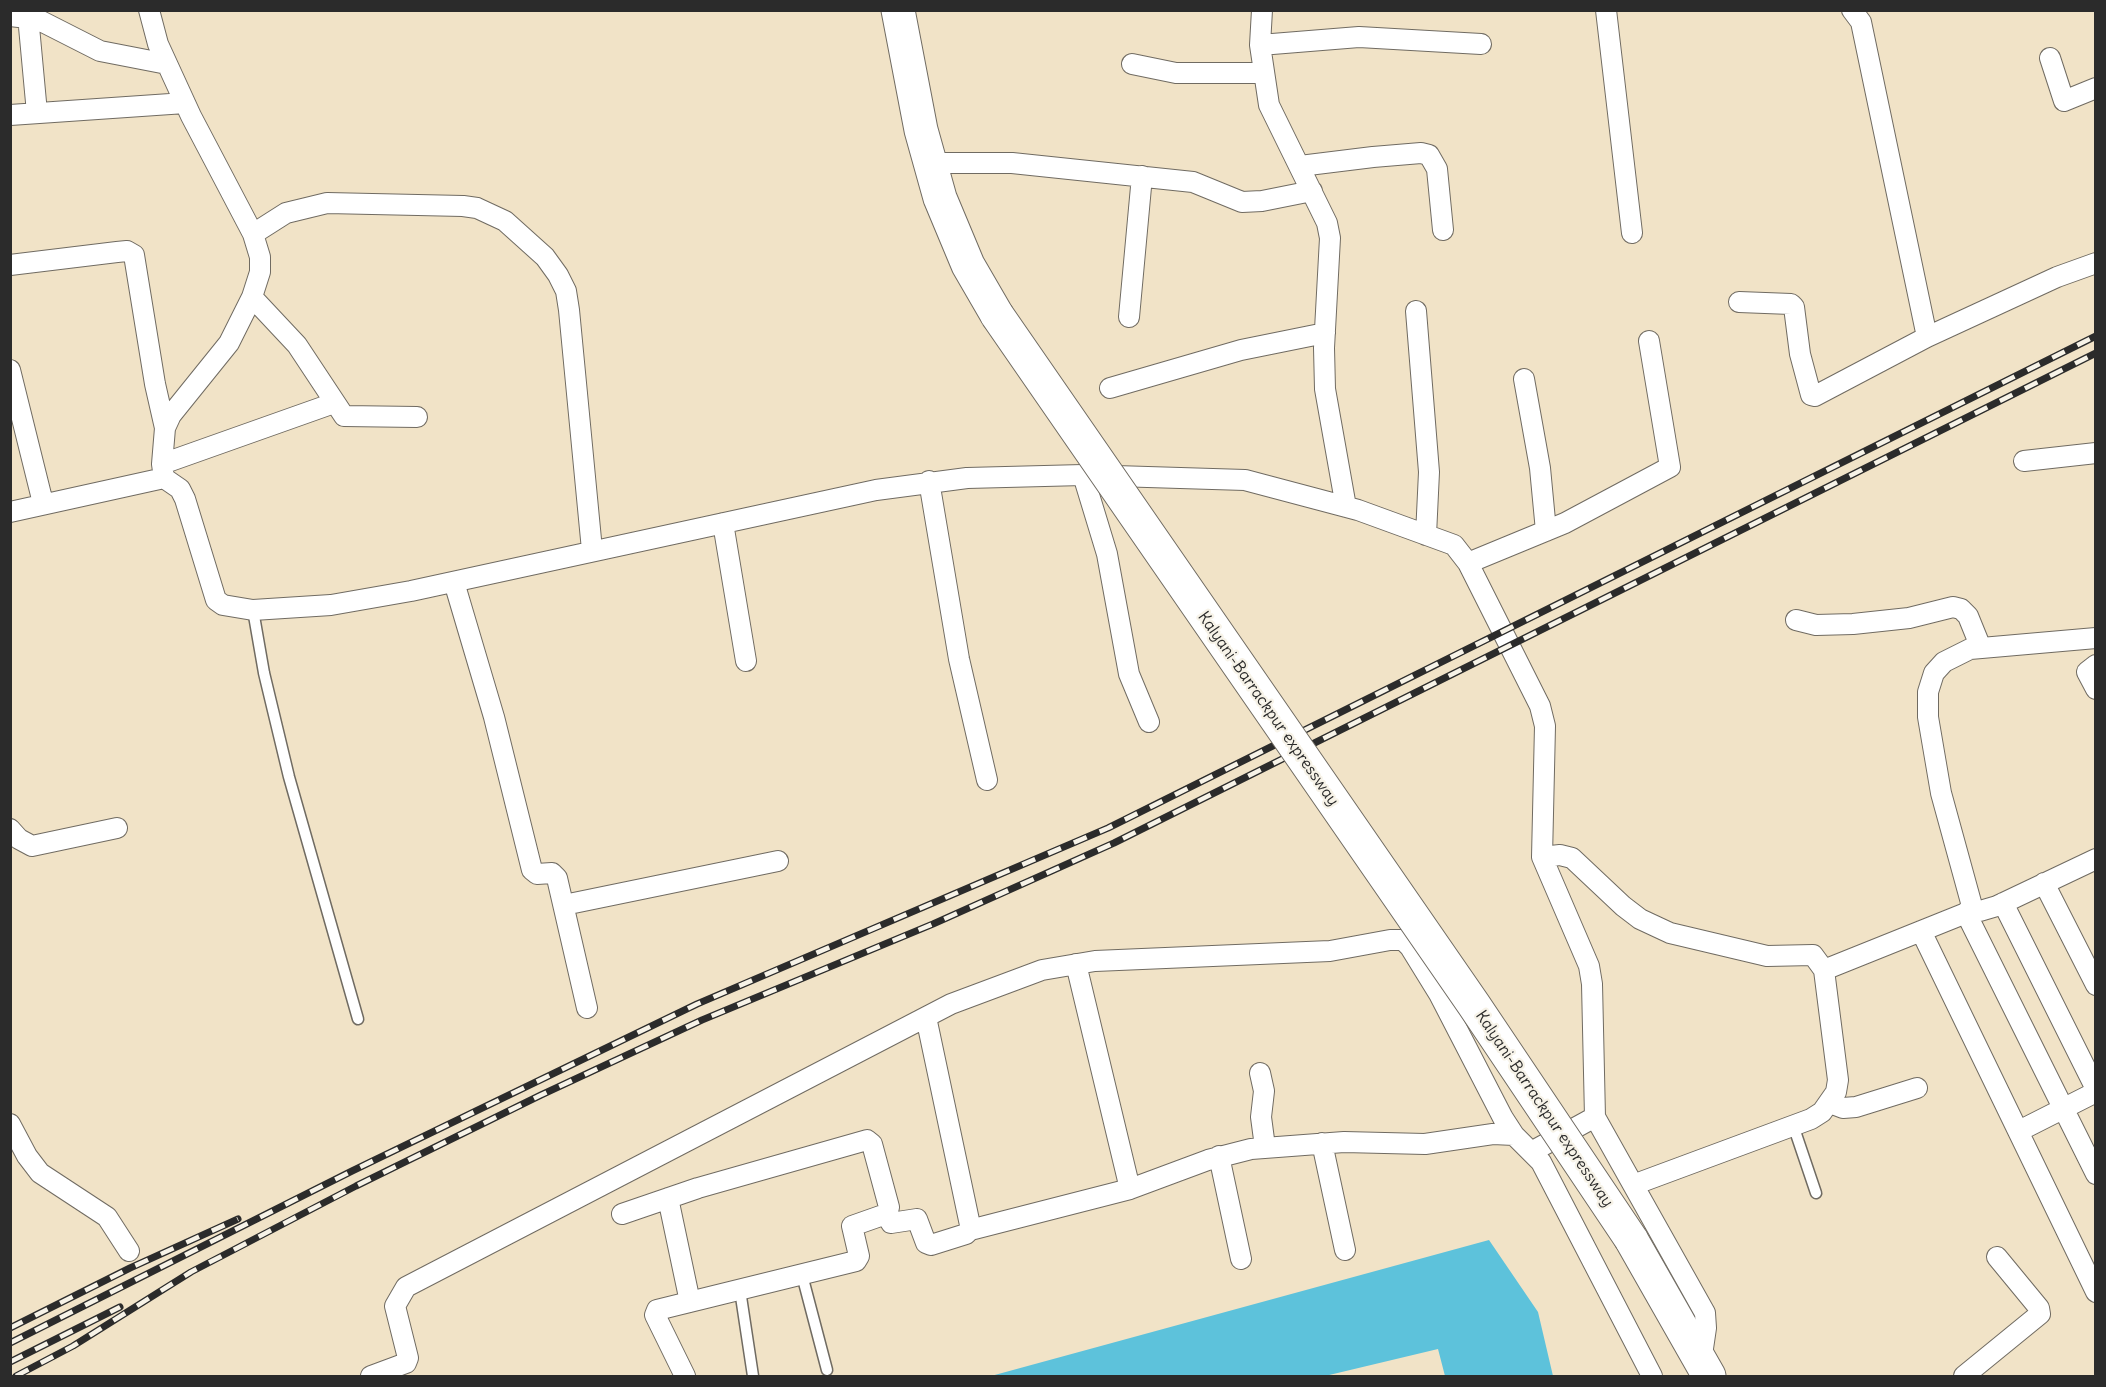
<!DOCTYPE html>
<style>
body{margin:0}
#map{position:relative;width:2106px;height:1387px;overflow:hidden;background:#f1e3c7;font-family:Delius,sans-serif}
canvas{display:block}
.frame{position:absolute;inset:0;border:12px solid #2b2b2b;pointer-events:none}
</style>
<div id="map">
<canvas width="2106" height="1387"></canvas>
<div class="frame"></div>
</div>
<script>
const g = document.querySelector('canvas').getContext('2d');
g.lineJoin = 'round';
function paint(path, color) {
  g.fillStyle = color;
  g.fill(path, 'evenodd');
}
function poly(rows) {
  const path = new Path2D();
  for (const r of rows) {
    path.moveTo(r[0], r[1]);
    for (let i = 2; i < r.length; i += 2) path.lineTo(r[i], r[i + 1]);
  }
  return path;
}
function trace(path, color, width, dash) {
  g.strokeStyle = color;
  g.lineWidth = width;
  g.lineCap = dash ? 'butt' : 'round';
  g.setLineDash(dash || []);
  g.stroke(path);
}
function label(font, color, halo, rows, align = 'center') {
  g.font = font + ' Delius,sans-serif';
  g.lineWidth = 4.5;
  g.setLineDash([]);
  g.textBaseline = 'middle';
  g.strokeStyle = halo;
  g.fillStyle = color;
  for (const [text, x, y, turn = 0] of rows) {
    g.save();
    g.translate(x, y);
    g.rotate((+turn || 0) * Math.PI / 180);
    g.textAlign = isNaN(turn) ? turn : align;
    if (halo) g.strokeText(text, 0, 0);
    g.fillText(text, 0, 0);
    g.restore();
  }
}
paint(poly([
 [1489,1240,1538,1312,1553,1376,1445,1376,1438,1349,1325,1376,991,1376]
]), '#5dc2db');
const lane = poly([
 [253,610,264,673,289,777,358,1019],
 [1793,1125,1816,1193],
 [802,1275,827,1370],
 [740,1290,753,1376]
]);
const street = poly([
 [149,10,158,44,191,116,253,234,260,257,260,272,252,297,229,343,171,415,165,428,162,464,164,478],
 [1262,10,1260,45,1269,105,1327,223,1330,238,1324,348,1325,389,1346,507],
 [1606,10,1632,233],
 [1852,10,1861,22,1927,337],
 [10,16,37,19,100,51,167,64],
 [28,16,37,113],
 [1260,45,1359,37,1481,44],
 [2050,58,2064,101,2096,88],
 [1132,64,1176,73,1264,73],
 [10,115,185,103],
 [930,163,1012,163,1193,182,1242,202,1262,201,1312,191],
 [1300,166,1373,157,1421,153,1429,155,1437,169,1443,230],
 [253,234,286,213,327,203,463,206,477,208,505,221,545,257,558,275,566,291,569,310,592,550],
 [10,265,117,252,127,251,134,255,155,384,165,428],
 [252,297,297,345,344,416,417,417],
 [1739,302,1791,304,1794,307,1800,354,1811,395,1815,396,1927,337,2057,277,2096,263],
 [1416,311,1429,472,1426,535],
 [1129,317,1142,176],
 [10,370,43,503],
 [1524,379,1540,468,1546,531],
 [1110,388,1241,350,1325,333],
 [2024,461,2096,453],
 [162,464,334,403],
 [1083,475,1107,554,1129,674,1149,722],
 [929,481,959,659,987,780],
 [10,512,164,478,180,489,185,499,216,600,223,605,253,610,331,605,411,591,876,490,967,478,1083,475,1245,480,1358,510,1454,545,1468,563,1540,706,1545,726,1542,857,1589,966,1592,984,1595,1117,1705,1313,1706,1328,1701,1362],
 [723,523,746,661],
 [1468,563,1565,523,1670,467,1649,341],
 [454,582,494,717,532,870,537,874,552,873,557,878,587,1008],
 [1796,620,1816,625,1853,624,1909,618,1953,607,1961,609,1968,616,1981,648],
 [2096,665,2087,672,2096,689],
 [10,829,19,839,32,846,117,828],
 [1542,857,1560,855,1572,858,1623,906,1640,919,1670,933,1767,956,1813,955,1824,970,1838,1080,1836,1092,1822,1112,1811,1119,1633,1185],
 [2044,883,2096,985],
 [2003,903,2096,1089],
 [564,905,778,861],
 [1970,910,1980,911,1997,906,2096,859],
 [1966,913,2096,1174],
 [1921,931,2096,1292],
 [1076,964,1130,1189],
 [1824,970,1966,913,1972,906,1941,793,1928,717,1928,692,1934,673,1944,662,1970,649,2096,638],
 [926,1017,970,1225,974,1229,1130,1189,1208,1160,1251,1149,1344,1142,1425,1144,1493,1134,1514,1135],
 [1260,1073,1264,1091,1261,1117,1265,1147],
 [1830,1103,1843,1108,1856,1107,1917,1088],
 [10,1124,27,1156,40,1173,107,1217,129,1251],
 [2019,1131,2096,1092],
 [1322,1143,1345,1250],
 [1533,1151,1595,1117],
 [1219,1156,1241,1259],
 [668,1198,690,1302],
 [622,1214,698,1188,867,1140,872,1144,889,1207,887,1215],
 [371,1376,406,1363,408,1358,395,1306,406,1287,951,1004,1042,970,1095,961,1330,951,1390,940,1403,940,1410,947,1439,994,1503,1118,1514,1135,1541,1162,1652,1376],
 [685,1376,655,1315,657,1310,856,1261,859,1256,852,1226,886,1214,891,1223,917,1219,926,1243,931,1245,966,1234,972,1228],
 [1964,1376,2040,1314,2039,1308,1997,1257]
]);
const highway = poly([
 [898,10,921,130,940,198,968,265,997,315],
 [1631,1239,1709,1376]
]);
trace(lane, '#706b62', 13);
trace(street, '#706b62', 22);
trace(highway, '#706b62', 35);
trace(lane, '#fff', 10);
trace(street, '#fff', 20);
trace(highway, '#fff', 33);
const rail = poly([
 [10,1328,130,1268,238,1219],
 [10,1343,352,1171,697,1004,1108,828,2096,336],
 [10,1362,120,1307],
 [16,1376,73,1346,191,1272,356,1186,541,1095,702,1020,933,924,1114,843,2096,353]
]);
trace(rail, '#2b2b2b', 7);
trace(rail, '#f7f3e8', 4.5, [14]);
const highwayBridge = poly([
 [997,315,1474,1005,1631,1239]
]);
trace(highwayBridge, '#706b62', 35, []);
trace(highwayBridge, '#fff', 33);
label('16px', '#2b2b2b', '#f7f3e8', [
 ["Kalyani-Barrackpur expressway",1268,709,55],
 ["Kalyani-Barrackpur expressway",1544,1109,56]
]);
</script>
